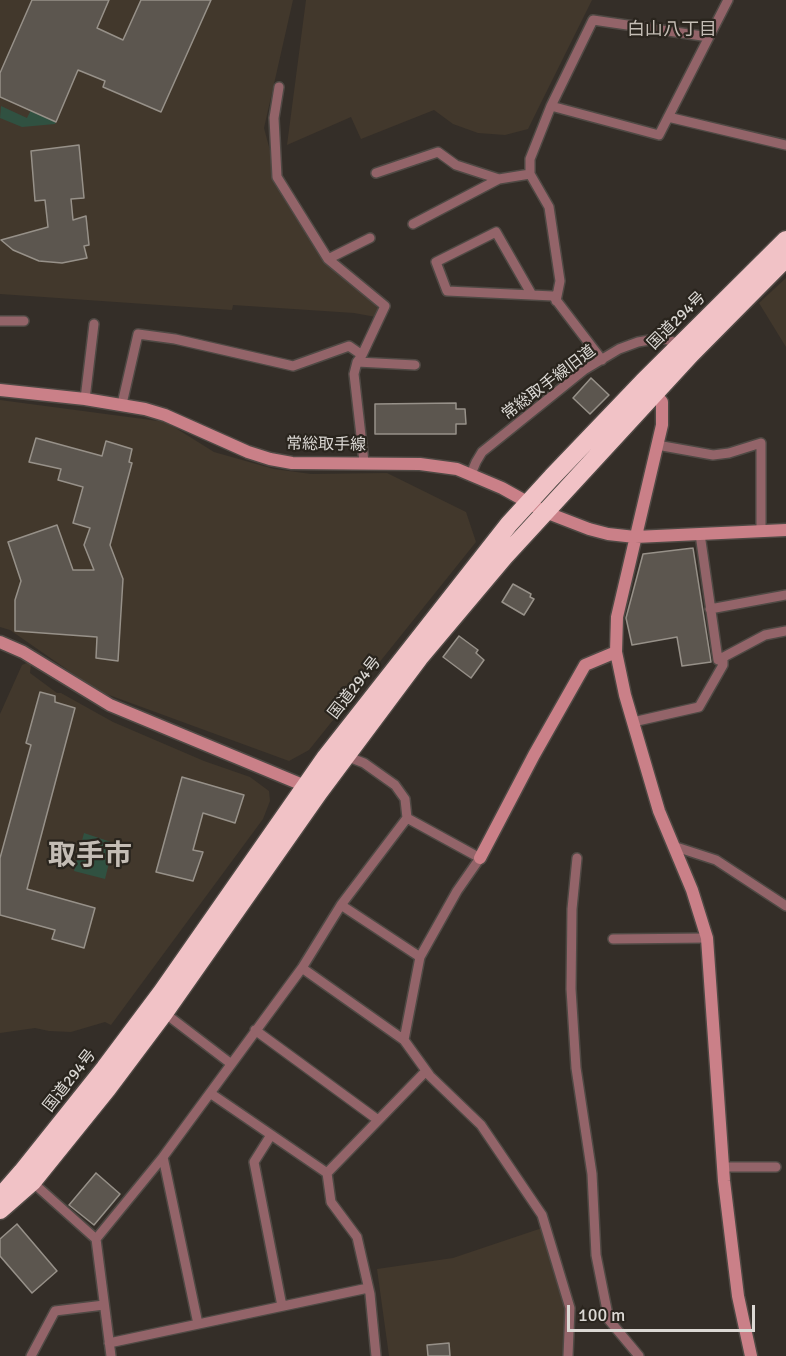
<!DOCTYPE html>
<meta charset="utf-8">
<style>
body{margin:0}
#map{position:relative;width:786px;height:1356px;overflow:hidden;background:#342e28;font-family:Signika,sans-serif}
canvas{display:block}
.scale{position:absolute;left:567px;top:1305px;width:188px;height:27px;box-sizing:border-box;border:3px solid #dbd8d4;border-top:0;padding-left:8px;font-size:18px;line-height:21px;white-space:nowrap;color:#dbd8d4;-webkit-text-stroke:4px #2a251e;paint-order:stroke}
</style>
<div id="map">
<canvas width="786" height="1356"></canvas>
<div class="scale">100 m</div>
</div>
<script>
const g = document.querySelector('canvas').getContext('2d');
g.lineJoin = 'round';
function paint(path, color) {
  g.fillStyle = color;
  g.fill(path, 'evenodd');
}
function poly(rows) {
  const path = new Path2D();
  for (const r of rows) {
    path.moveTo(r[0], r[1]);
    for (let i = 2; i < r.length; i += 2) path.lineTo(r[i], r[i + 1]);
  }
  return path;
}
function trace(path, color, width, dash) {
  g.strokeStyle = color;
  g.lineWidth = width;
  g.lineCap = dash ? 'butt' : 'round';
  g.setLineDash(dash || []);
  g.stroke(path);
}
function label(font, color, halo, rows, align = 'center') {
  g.font = font + ' Signika,"Noto Sans JP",sans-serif';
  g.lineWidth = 4.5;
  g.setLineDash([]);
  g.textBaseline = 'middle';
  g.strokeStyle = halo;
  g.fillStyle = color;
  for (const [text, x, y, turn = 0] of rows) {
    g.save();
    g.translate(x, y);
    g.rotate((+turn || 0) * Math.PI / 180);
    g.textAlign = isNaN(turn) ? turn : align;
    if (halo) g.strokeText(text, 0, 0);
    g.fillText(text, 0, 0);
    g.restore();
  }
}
paint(poly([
 [0,0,293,0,264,128,282,196,317,251,379,309,376,317,354,313,233,305,232,310,0,294],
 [306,0,592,0,528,129,505,135,478,133,453,124,434,110,361,139,351,117,287,145],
 [786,278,786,347,759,303],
 [0,400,166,422,214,452,274,469,311,474,387,473,466,512,476,542,309,750,289,761,98,691,10,630,0,627],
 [29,662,31,664,30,673,57,693,61,693,113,722,204,761,250,777,269,791,270,801,263,819,111,1025,105,1022,71,1032,49,1031,35,1028,0,1033,0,714,22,665],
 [545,1227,570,1308,570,1356,389,1356,377,1269,453,1258]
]), '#42382c');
paint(poly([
 [1,106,27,118,31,110,56,122,55,124,22,127,0,118],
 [84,833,114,843,105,879,74,871]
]), '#305141');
const building = poly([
 [32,0,109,0,97,28,123,40,141,0,211,0,161,112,103,87,105,81,78,70,56,122,0,97,0,73,32,0],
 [79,145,84,198,71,199,73,220,86,216,89,245,84,246,87,258,62,263,39,261,13,250,1,240,48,227,45,200,35,201,31,151,79,145],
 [591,378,609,395,590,414,573,398,591,378],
 [456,403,456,409,465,409,466,424,456,424,456,434,375,434,375,404,456,403],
 [36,438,102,456,106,441,132,449,129,462,132,463,110,545,123,579,118,661,96,658,97,637,15,631,15,600,21,581,8,542,57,525,73,570,94,570,84,545,90,528,73,523,83,487,58,480,61,469,29,462,36,438],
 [693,548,711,662,682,666,677,637,632,645,626,618,643,554,693,548],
 [513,584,531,594,530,597,534,599,524,615,502,602,513,584],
 [459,636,478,650,476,653,484,660,471,678,443,657,459,636],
 [40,692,55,696,55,702,75,708,27,889,95,908,84,948,52,939,55,930,0,915,0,858,31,745,26,743,40,692],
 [182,777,244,795,235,823,203,813,193,850,203,852,193,881,156,872,182,777],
 [96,1173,120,1194,94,1225,69,1205,96,1173],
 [17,1224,57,1271,32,1293,0,1256,0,1239,17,1224],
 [449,1343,450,1356,428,1356,427,1345,449,1343]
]);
paint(building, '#5c564f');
trace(building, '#979189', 1.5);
const street = poly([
 [709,37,728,0],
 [668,117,786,145],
 [376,173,438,152,456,165,499,179],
 [530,174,530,159,551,106,659,135,709,37,593,20,551,106],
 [413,224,499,179,530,174,549,207,560,281,556,301],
 [328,259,370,238],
 [532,295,496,232,436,262,447,291,532,295,553,296,602,360],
 [0,321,24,321],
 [360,358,357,362,415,365],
 [357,362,354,374,364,462],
 [85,399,94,324],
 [122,404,138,334,175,339,293,366,349,346,362,355,385,306,328,259,277,177,274,118,279,87],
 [657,445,713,455,729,453,761,443,761,531],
 [471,474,476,462,482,452,584,370,619,349,638,342,661,338,681,344],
 [700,534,718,660,765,635,786,631],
 [710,609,786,595],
 [633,722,699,707,723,665,723,657],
 [346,756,364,763,395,785,405,799,407,818],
 [673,846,716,860,786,906],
 [577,858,572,909,571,989,576,1068,592,1174,596,1255,609,1320,639,1356],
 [341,905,420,957],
 [613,939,707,938],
 [302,968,404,1040],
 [162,1011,230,1063],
 [255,1030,378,1120],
 [210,1093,327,1173],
 [271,1135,254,1162,282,1306],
 [163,1157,198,1324],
 [723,1167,776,1167],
 [30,1180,96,1239,163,1157,302,968,341,905,407,818,480,858,457,891,420,957,404,1040,430,1076,481,1125,542,1215,570,1308,568,1356],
 [96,1239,111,1356],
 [109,1343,368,1288],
 [31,1356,55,1311,104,1305],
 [376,1356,370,1294,357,1237,331,1202,327,1173,426,1071]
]);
const secondary = poly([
 [0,390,85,399,145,409,165,415,248,452,270,459,292,463,420,464,457,469,502,488,545,512,589,529,608,534,635,537,786,530],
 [655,393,662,402,662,425,617,617,616,652,625,695,659,811,692,890,707,938,724,1181,738,1296,751,1356],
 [0,642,23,652,110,705,310,788],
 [480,858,534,755,585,665,616,652]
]);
const highway = poly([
 [0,1197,22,1172,105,1068,162,992,326,757,509,524,552,477,643,382,786,240],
 [0,1210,32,1182,107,1089,164,1013,319,792,419,658,504,557,691,354,786,258]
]);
trace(street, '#4f4944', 12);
trace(secondary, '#4f4944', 15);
trace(highway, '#4f4944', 21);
trace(street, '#936469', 9);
trace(secondary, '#ca8088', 12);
trace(highway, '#f1c2c6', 18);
label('16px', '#dbd8d4', '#2a251e', [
 ["国道294号",677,321,-45],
 ["常総取手線旧道",549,383,-37],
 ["常総取手線",326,445,1],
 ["国道294号",355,688,-52],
 ["国道294号",70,1081,-52]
]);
label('18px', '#c4bdb5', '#2a251e', [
 ["白山八丁目",672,30]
]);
label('bold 28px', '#c4bdb5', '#2a251e', [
 ["取手市",90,857]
]);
</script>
